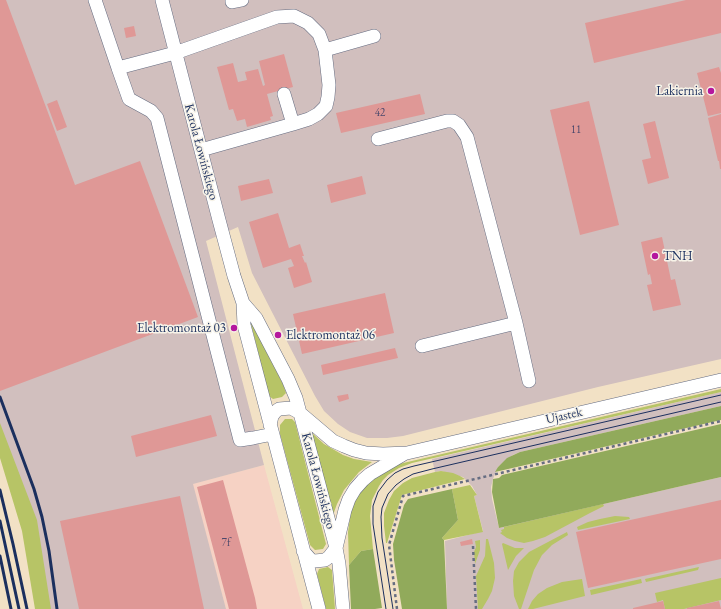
<!DOCTYPE html>
<meta charset="utf-8">
<style>
body{margin:0}
canvas{display:block;background:#f2e1c5}
</style>
<canvas width="721" height="609"></canvas>
<script>
const g = document.querySelector('canvas').getContext('2d');
g.lineJoin = 'round';
function paint(path, color) {
  g.fillStyle = color;
  g.fill(path, 'evenodd');
}
function poly(rows) {
  const path = new Path2D();
  for (const r of rows) {
    path.moveTo(r[0], r[1]);
    for (let i = 2; i < r.length; i += 2) path.lineTo(r[i], r[i + 1]);
  }
  return path;
}
function trace(path, color, width, dash) {
  g.strokeStyle = color;
  g.lineWidth = width;
  g.lineCap = dash ? 'butt' : 'round';
  g.setLineDash(dash || []);
  g.stroke(path);
}
function label(font, color, halo, rows, align = 'center') {
  g.font = font + ' "EB Garamond",serif';
  g.lineWidth = 3;
  g.setLineDash([]);
  g.textBaseline = 'middle';
  g.strokeStyle = halo;
  g.fillStyle = color;
  for (const [text, x, y, turn = 0] of rows) {
    g.save();
    g.translate(x, y);
    g.rotate((+turn || 0) * Math.PI / 180);
    g.textAlign = isNaN(turn) ? turn : align;
    if (halo) g.strokeText(text, 0, 0);
    g.fillText(text, 0, 0);
    g.restore();
  }
}
paint(poly([
 [264,465,303,609,226,609,192,484]
]), '#f6d2c4');
paint(poly([
 [0,0,721,0,721,359,598,387,403,436,387,438,367,438,350,432,338,424,324,411,315,396,252,273,238,227,206,241,264,465,193,484,226,609,37,609,25,525,0,456],
 [721,392,721,406,520,452,513,455,507,459,498,467,493,479,491,487,492,499,499,528,721,477,721,609,447,609,445,541,483,531,474,496,477,495,472,486,463,477,441,471,435,472,432,459]
]), '#d1bfbe');
paint(poly([
 [250,320,283,384,286,393,282,397,273,399,269,396],
 [721,389,721,392,412,463,399,468,388,475,383,480,379,486,372,500,370,516,373,549,361,551,349,565,348,532,351,510,354,502,363,489,374,478,393,467,399,464],
 [285,419,292,419,295,422,326,544,323,549,315,550,310,545,280,434,280,425],
 [0,423,37,520,51,609,35,609,22,531,0,458],
 [311,432,324,444,343,455,354,459,372,462,359,472,344,490,337,504,333,515],
 [441,471,453,473,460,476,465,479,402,495,387,543,386,543,384,526,384,513,389,500,394,491,403,483,412,478,435,472],
 [470,485,477,495,474,496,483,532,444,540,442,538,458,520,452,489],
 [603,504,604,506,590,513,545,537,533,541,524,543,515,541,507,538,500,533,502,532,501,530,504,529,504,527],
 [615,516,629,517,630,519,578,530,577,527,588,522,600,519],
 [567,532,568,535,552,545,542,555,534,570,521,609,519,609,514,596,513,581,514,571,519,562,529,552],
 [486,539,488,539,494,563,495,578,492,591,488,599,482,609,478,609,476,576,485,556],
 [480,540,480,550,475,564,474,552,476,547,475,541],
 [503,543,515,548,524,548,516,556,508,570,502,544],
 [328,567,332,570,335,609,326,609,317,574,319,569],
 [699,567,698,570,646,582,645,579],
 [721,578,721,600,684,609,665,609,663,600,657,602,655,593],
 [582,579,585,596,533,609,528,609,532,601,538,594,547,588,562,582],
 [641,579,642,583,591,595,590,590]
]), '#b7c466');
paint(poly([
 [721,406,721,420,495,472,498,467,507,458,520,452],
 [721,424,721,477,499,528,492,492,493,479,499,478,502,475],
 [452,489,458,520,442,538,444,540,447,609,402,609,394,560,393,544,404,505,408,499],
 [373,549,382,608,375,609,351,609,349,565,361,551]
]), '#91aa5b');
paint(poly([
 [0,0,6,0,75,185,140,161,198,317,0,391],
 [686,0,721,0,721,33,594,63,585,23],
 [134,26,136,36,126,38,124,28],
 [284,54,293,87,267,94,273,116,270,117,271,120,247,127,245,119,237,121,233,109,229,110,217,67,233,63,238,82,247,80,245,72,258,69,263,86,265,85,259,61],
 [719,67,721,73,721,113,708,116,697,73],
 [420,94,425,114,341,133,336,113],
 [57,100,67,127,57,131,47,104],
 [589,101,619,225,580,235,550,110],
 [721,114,721,169,720,169,719,161,718,161,708,118],
 [655,121,669,178,648,184,642,160,651,158,643,124],
 [362,176,366,194,331,203,327,185],
 [269,179,273,193,241,201,238,186],
 [278,213,289,248,300,244,304,256,302,256,305,263,306,262,312,282,294,288,288,268,294,266,291,259,263,268,249,222],
 [662,237,671,280,675,279,681,305,653,311,647,285,652,284,650,274,648,275,641,242],
 [385,293,394,333,302,354,293,314],
 [395,348,398,358,323,375,321,365],
 [348,394,349,399,339,402,337,396],
 [211,415,217,436,136,457,131,436],
 [223,480,255,598,257,609,229,609,228,605,197,487],
 [180,496,204,609,79,609,60,521],
 [721,500,721,559,588,588,576,532],
 [472,539,473,544,461,546,460,542],
 [663,601,665,609,633,609,633,608],
 [719,601,721,609,687,609,687,608]
]), '#df9896');
const minor = poly([
 [95,0,118,68],
 [162,0,219,220,234,276,243,303,244,325,319,609],
 [232,0,232,2,242,0],
 [284,94,293,124],
 [378,139,447,121,453,121,459,125,467,137,516,323,422,346],
 [201,150,293,124,309,119,318,114,326,106,328,97,329,85,325,50,374,36],
 [243,303,256,318,288,379,296,398,336,548,339,564,343,609],
 [516,323,529,381],
 [270,425,272,416,275,412,279,409,291,408,300,413,333,441,344,446,354,450,366,453,383,454,407,453,721,380],
 [273,434,253,438,240,440,157,118,151,111,129,99,118,68,175,53,277,17,294,16,308,23,319,34,325,50],
 [303,551,311,560,315,561,325,560,329,557,336,548,345,510,349,499,355,489,363,480,370,474,404,454]
]);
trace(minor, '#666d82', 14);
trace(poly([
 [473,546,476,609],
 [397,609,389,545,403,496,721,421]
]), '#666d82', 2.5, [3, 3]);
trace(minor, '#fff', 13);
trace(poly([
 [386,609,373,524,373,506,378,492,387,480,395,473,403,469,414,466,721,395],
 [393,609,382,538,381,517,382,508,388,494,396,485,404,479,413,474,432,469,721,402]
]), '#1b2f5e', 1);
trace(poly([
 [0,397,34,489,42,517,49,551,57,609],
 [0,490,13,544,27,609],
 [0,521,19,609],
 [0,556,11,609]
]), '#1b2f5e', 3);
for (const [x, y, r, color] of [
 [711,91,4,"#b5179e"],
 [655,256,4,"#b5179e"],
 [234,328,4,"#b5179e"],
 [278,335,4,"#b5179e"]
]) {
  const dot = new Path2D();
  dot.arc(x, y, r, 0, 2 * Math.PI);
  g.fillStyle = color;
  g.fill(dot);
  trace(dot, '#f7f3e8', 1.5);
}
label('11px', '#4c496c', null, [
 ["42",380,113],
 ["11",576,130],
 ["7f",226,543]
]);
label('13px', '#1b2f5e', '#f7f3e8', [
 ["Lakiernia",703,91],
 ["TNH",663,256,"left"],
 ["Elektromontaż 03",226,328],
 ["Elektromontaż 06",286,335,"left"]
], 'right');
label('13px', '#1b2f5e', '#f7f3e8', [
 ["Karola Łowińskiego",201,152,75],
 ["Ujastek",564,416,-13],
 ["Karola Łowińskiego",318,481,75]
]);
</script>
